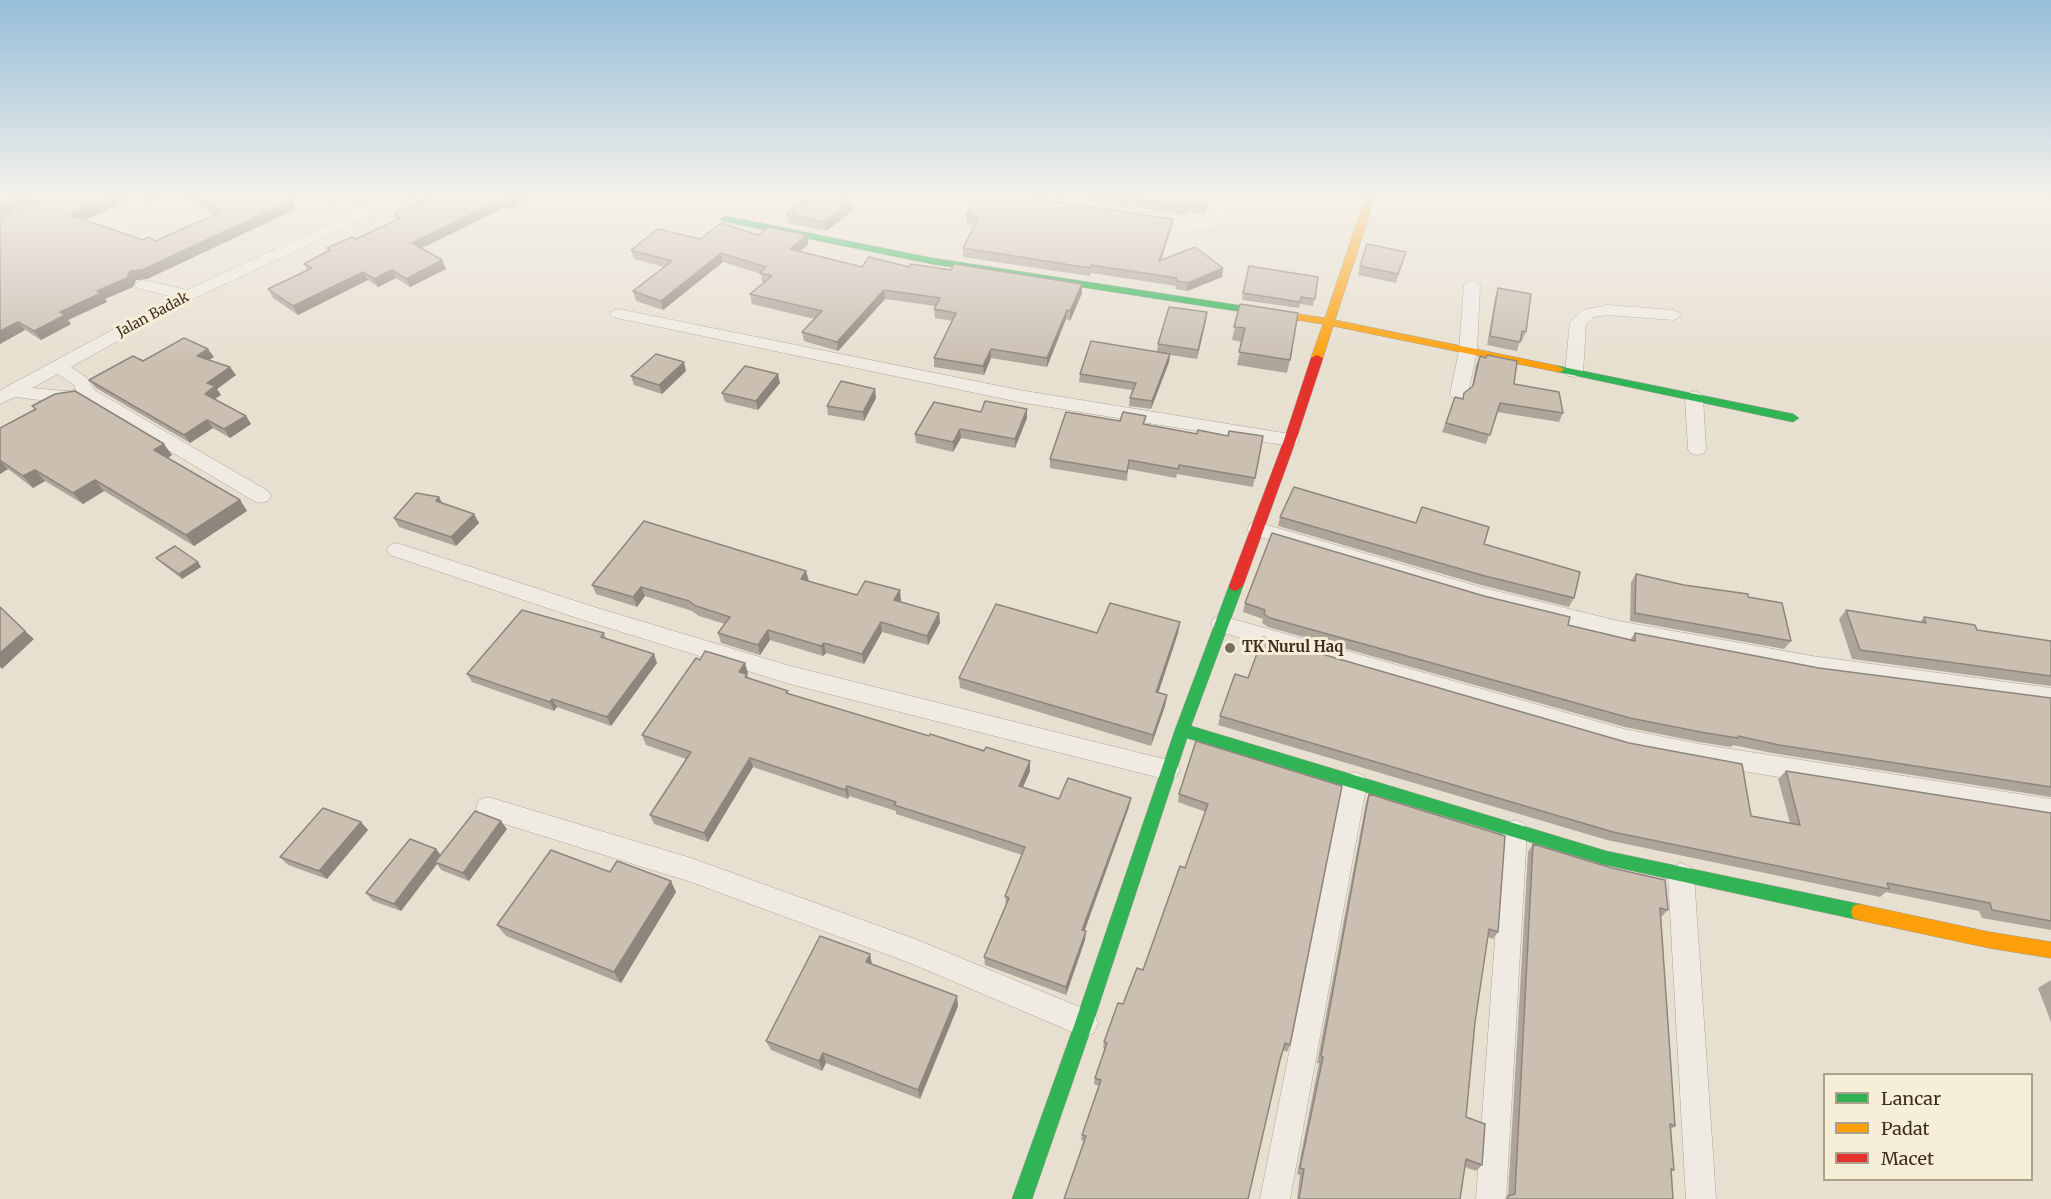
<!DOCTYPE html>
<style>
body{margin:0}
#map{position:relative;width:2051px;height:1199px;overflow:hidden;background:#e7e0d1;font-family:Merriweather,serif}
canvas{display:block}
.legend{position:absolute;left:1823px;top:1073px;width:210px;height:108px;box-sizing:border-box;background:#f7eed8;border:2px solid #ada18e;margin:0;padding:8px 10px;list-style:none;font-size:18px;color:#3d2e20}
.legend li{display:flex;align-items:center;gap:12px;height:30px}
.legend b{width:30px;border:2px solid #ada18e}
</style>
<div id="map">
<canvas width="2051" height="1199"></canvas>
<ul class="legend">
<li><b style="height:8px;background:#30b455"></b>Lancar</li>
<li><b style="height:8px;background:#ff9f0a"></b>Padat</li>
<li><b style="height:8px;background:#e5322d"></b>Macet</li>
</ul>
</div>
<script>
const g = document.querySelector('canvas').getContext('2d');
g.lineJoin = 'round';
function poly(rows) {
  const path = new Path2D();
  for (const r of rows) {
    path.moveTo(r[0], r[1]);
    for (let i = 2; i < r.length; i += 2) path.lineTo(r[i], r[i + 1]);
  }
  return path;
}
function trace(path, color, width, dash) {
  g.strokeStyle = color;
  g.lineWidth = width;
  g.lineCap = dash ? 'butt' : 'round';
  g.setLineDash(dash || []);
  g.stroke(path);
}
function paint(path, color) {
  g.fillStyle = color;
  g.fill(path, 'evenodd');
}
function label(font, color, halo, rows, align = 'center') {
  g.font = font + ' Merriweather,serif';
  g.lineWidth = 6;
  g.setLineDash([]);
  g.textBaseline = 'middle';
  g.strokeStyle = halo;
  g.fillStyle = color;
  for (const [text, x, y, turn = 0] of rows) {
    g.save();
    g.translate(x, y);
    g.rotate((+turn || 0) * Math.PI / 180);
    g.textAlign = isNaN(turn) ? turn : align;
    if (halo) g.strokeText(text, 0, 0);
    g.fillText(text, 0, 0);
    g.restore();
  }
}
const street = poly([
 [311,195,330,195,360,211,395,195,415,195,195,298,71,367,87,378,94,390,268,491,271,496,268,501,261,503,254,501,84,400,65,403,15,397,0,404,0,391,6,387,174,297,137,288,135,285,137,282,143,280,187,290,347,216,311,195],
 [58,374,74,385,76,390,65,391,32,388,58,374],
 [1223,195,1237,195,1226,219,1219,227,1214,229,1205,230,1143,220,1136,216,1143,212,1209,220,1223,195],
 [1472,280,1480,285,1477,351,1468,394,1465,398,1459,400,1453,398,1450,394,1459,351,1464,285,1472,280],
 [1607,305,1674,310,1682,315,1674,320,1607,315,1594,317,1586,324,1583,372,1580,376,1574,377,1568,376,1565,372,1570,322,1583,310,1607,305],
 [618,309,1019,390,1290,434,1297,436,1299,440,1297,444,1290,446,1019,402,612,317,610,314,612,311,618,309],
 [1694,391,1700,393,1703,397,1706,449,1704,453,1697,455,1690,453,1688,449,1685,397,1688,393,1694,391],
 [1257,522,1480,587,1618,621,1812,656,2051,688,2051,706,1812,674,1618,637,1480,603,1250,534,1247,529,1250,524,1257,522],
 [397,543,594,607,790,666,1168,760,1176,763,1180,770,1176,777,1168,780,790,684,583,620,390,555,387,550,390,545,397,543],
 [1222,616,1624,729,1699,744,2051,799,2051,821,1699,764,1624,749,1214,630,1211,624,1214,618,1222,616],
 [1355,772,1363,775,1367,782,1290,1199,1260,1199,1343,782,1347,775,1355,772],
 [488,797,691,858,915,939,1094,1013,1098,1023,1094,1033,1084,1037,910,963,691,882,479,816,476,808,479,800,488,797],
 [1515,820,1524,823,1527,831,1506,1199,1476,1199,1503,831,1506,823,1515,820],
 [1681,863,1690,867,1694,875,1716,1199,1686,1199,1668,875,1672,867,1681,863]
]);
const fast = poly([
 [725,216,932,258,1243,306,1248,309,1243,312,932,264,722,221,720,219,725,216],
 [1558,366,1793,414,1799,418,1793,422,1554,371,1552,369,1558,366],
 [1236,581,1243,586,1191,726,1606,851,1859,904,1865,906,1867,912,1865,918,1859,920,1606,865,1187,738,1093,1023,1032,1199,1012,1199,1075,1023,1175,730,1229,586,1236,581]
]);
const slow = poly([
 [1366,195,1376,195,1335,320,1558,366,1564,369,1562,371,1558,372,1333,326,1323,358,1317,361,1311,358,1323,324,1239,311,1238,309,1243,306,1325,318,1366,195],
 [1859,904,1989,932,2051,942,2051,958,1989,948,1859,920,1853,918,1851,912,1853,906,1859,904]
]);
const jam = poly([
 [1317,355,1323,358,1296,440,1243,586,1236,591,1231,590,1229,586,1284,440,1311,358,1317,355]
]);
trace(street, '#ada599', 1);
trace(fast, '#9c958a', 1);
trace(slow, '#9c958a', 1);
trace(jam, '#9c958a', 1);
paint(street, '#efebe3');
paint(fast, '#30b455');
paint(slow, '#ff9f0a');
paint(jam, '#e5322d');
paint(poly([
 [51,195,165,195,149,202,139,196,84,220,143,240,155,241,215,215,181,195,284,195,296,209,147,279,136,280,133,287,105,299,107,302,68,320,71,324,41,340,25,330,0,344,0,219],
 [538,195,507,210,504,208,422,248,442,260,446,269,410,287,396,278,378,287,368,280,298,315,273,298,268,289,307,270,304,264,329,251,327,248,356,239,397,220,394,214],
 [1048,195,1210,195,1205,214,1187,212,1186,215],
 [852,211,826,231,788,223,786,214],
 [967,215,1172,227,1161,260,1223,268,1222,277,1187,291,1175,289,1176,286,1091,273,1089,276,963,257,963,248,975,225,967,224],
 [758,235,807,235,808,245,800,251,862,267,909,267,1082,293,1070,321,1066,319,1047,367,991,358,984,375,934,367,934,358,952,321,935,318,934,309,935,306,885,299,838,351,804,341,802,332,815,319,752,304,750,294,764,282,762,282,761,274,723,262,663,310,636,301,633,291,664,267,634,259,631,250],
 [1406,252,1396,283,1358,275,1360,266],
 [1318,277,1313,306,1300,304,1299,308,1242,300,1243,293],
 [1498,288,1526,332,1522,341,1520,340,1517,351,1487,345,1495,297],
 [1240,304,1290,360,1287,373,1237,365,1242,342,1232,340],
 [1206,321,1197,359,1170,355,1169,362,1151,409,1129,406,1130,398,1132,390,1079,382,1080,374,1157,352,1158,344],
 [1487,355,1514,384,1563,413,1559,422,1497,412,1486,444,1442,432,1455,397,1462,399,1464,393,1472,387,1476,365,1480,356,1486,358],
 [214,357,209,360,236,375,217,389,221,395,215,399,246,416,251,424,230,438,213,428,190,443,96,388,89,380,143,361],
 [686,371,662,394,634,385,631,376],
 [780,383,758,410,725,402,722,393],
 [876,398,864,421,828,415,827,406],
 [32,406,172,455,168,458,240,500,247,511,194,546,104,491,83,504,45,481,33,488,8,469,0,474,0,428,35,410],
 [981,412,1027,418,1015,448,961,438,953,452,916,443,915,434],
 [1145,425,1197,434,1228,436,1263,436,1253,487,1177,474,1176,478,1128,469,1127,481,1050,468,1050,459],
 [443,503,474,514,479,523,456,546,399,527,394,518],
 [1280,517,1484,544,1574,598,1569,607,1481,585,1278,526],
 [156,558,201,567,182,579,160,562],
 [1636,574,1684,585,1748,597,1791,641,1784,649,1630,621,1631,582],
 [808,581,857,595,901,600,900,602,939,613,940,623,928,645,882,632,864,664,826,653,823,656,770,640,760,655,721,643,718,633,725,624,699,616,692,611,645,596,637,607,596,594,592,585],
 [1245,603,1568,625,1630,640,1635,633,1819,668,2051,698,2051,797,1772,753,1733,745,1731,747,1699,742,1625,727,1268,627,1262,623,1263,619,1243,612],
 [1846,610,1920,622,1924,617,1977,630,2051,641,2051,686,1852,659,1839,619],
 [1180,622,1178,633,1158,693,1167,695,1165,706,1151,746,960,688,959,678,1097,633],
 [604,633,606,639,657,663,611,726,557,707,554,711,472,682,467,674],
 [748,673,747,675,748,678,788,691,788,694,929,736,1030,761,1030,771,1023,787,1059,799,1131,798,1129,807,1084,931,1086,931,1085,940,1066,995,985,965,984,957,1006,905,1005,896,1022,855,896,814,896,811,849,796,848,799,753,767,708,842,654,824,650,815,686,759,646,745,642,735],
 [1220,716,1790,823,1778,779,1786,771,2051,813,2051,930,1982,918,1979,911,1886,892,1880,897,1607,840,1218,725],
 [1196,741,1290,1045,1287,1052,1283,1050,1280,1060,1084,1141,1081,1140,1082,1135,1099,1086,1094,1084,1095,1078,1105,1049,1103,1048,1104,1042,1123,1004,1143,970,1185,868,1206,812,1178,802,1179,794],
 [1369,794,1498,932,1493,939,1488,937,1475,1022,1466,1117,1482,1165,1476,1171,1465,1167,1460,1199,1297,1199,1300,1175,1297,1174,1319,1063,1317,1063,1366,802],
 [361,822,368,830,327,879,288,865,280,857],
 [507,829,469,881,441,870,437,864,401,911,373,901,366,893,436,849,441,855],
 [1533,844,1668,910,1661,917,1675,1126,1671,1129,1674,1170,1671,1172,1673,1199,1504,1199,1508,1196,1528,852],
 [610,872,676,892,621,983,506,936,497,925],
 [870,954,872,965,958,1006,920,1099,826,1063,822,1071,771,1050,766,1041],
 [2051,980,2051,1022,2038,988]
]), '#afa499');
paint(poly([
 [22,195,47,195,0,217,0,205],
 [115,195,139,196,76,224,70,215],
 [145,195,165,195,149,202],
 [518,195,538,195,507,210,504,201],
 [292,200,296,209,147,279,136,280,133,287,105,299,107,302,68,320,71,324,41,340,34,331,60,312,130,271],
 [501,200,504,208,416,251,412,243],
 [851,202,852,211,826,231,825,222],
 [1173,219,1172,227,1158,269,1159,261],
 [807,235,808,245,791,258,790,249],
 [721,253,723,262,663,310,661,301],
 [442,260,446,269,410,287,406,279],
 [1223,268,1222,277,1187,291,1188,283],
 [392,270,396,278,378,287,374,279],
 [363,272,368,280,298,315,293,306],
 [1082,284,1082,293,1070,321,1070,311],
 [884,290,885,299,838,351,837,342],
 [1067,310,1066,319,1047,367,1047,358],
 [1207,312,1206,321,1197,359,1198,350],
 [18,322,25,330,0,344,0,331],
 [208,349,214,357,202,364,197,356],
 [991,349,991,358,984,375,983,366],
 [1170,354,1169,362,1151,409,1152,401],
 [684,362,686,371,662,394,659,385],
 [230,367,236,375,217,389,221,395,210,402,205,394,207,383],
 [778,374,780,383,758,410,756,401],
 [875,389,876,398,864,421,863,412],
 [1027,409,1027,418,1015,448,1015,439],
 [246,416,251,424,230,438,224,429],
 [207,420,213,428,190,443,184,435],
 [960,429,961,438,953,452,953,442],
 [164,444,172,455,163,461,154,450],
 [0,461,8,469,0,474],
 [35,470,45,481,33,488,23,476],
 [95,480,104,491,83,504,73,493],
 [439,497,444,506,436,501],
 [240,500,247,511,194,546,186,535],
 [474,514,479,523,456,546,451,537],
 [198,562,201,567,182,579,179,574],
 [806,571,809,581,801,579],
 [641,587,645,596,637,607,633,597],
 [900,590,901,600,895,610,894,600],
 [939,613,940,623,928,645,927,636],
 [881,622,882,632,864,664,862,654],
 [1180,622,1178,633,1155,703,1156,692],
 [768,630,770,640,760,655,758,645],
 [25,631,34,639,2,669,0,667,0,653],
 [824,643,826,653,823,656,821,646],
 [654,654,657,663,611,726,607,717],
 [745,663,748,673,747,675,750,684,739,672],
 [1167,695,1165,706,1151,746,1153,735],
 [552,699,557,707,554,711,550,702],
 [750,758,753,767,708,842,704,833],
 [1030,761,1030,771,1019,796,1019,786],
 [847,786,849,796,848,799,845,790],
 [1131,798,1129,807,1082,938,1082,930],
 [501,821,507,829,469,881,463,873],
 [361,822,368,830,327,879,319,871],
 [436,849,442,857,435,862,437,864,401,911,394,904],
 [671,881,676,892,621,983,614,972],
 [1086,931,1085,940,1066,995,1066,987],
 [870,954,872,965,866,962],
 [957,996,958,1006,920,1099,918,1090],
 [823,1053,826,1063,822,1071,819,1061]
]), '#8e867d');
const building = poly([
 [0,195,22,195,0,205,0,195],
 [51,195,115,195,70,215,143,240,149,237,155,241,221,212,191,195,284,195,292,200,142,270,130,271,127,278,97,291,101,293,60,312,65,315,34,331,18,322,0,331,0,219,51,195],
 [434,195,518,195,504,201,501,200,412,243,442,260,406,279,392,270,374,279,363,272,293,306,268,289,312,268,304,264,330,250,327,248,352,237,356,239,401,218,394,214,434,195],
 [812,195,831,195,851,202,825,222,786,214,812,195],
 [976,195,1012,195,1173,219,1159,261,1195,247,1223,268,1188,283,1176,281,1177,278,1091,265,1090,268,963,248,979,217,967,215,976,195],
 [1107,195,1209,195,1206,206,1188,203,1187,206,1107,195],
 [721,223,758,235,768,227,807,235,790,249,862,267,869,257,909,267,911,264,951,270,954,264,1082,284,1070,311,1067,310,1047,358,991,349,983,366,934,358,956,313,934,309,940,298,884,290,837,342,802,332,822,311,750,294,772,276,760,273,766,267,721,253,661,301,633,291,672,261,631,250,658,229,700,239,721,223],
 [1367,244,1406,252,1398,274,1360,266,1367,244],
 [1249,266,1318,277,1315,299,1301,297,1300,302,1243,293,1249,266],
 [1498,288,1531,294,1526,332,1522,331,1520,342,1490,336,1498,288],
 [1240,304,1298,313,1290,360,1239,352,1245,328,1234,327,1240,304],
 [1169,307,1207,312,1198,350,1158,344,1169,307],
 [184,338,208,349,197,356,230,367,207,383,215,386,205,394,246,416,224,429,207,420,184,435,89,380,133,356,143,361,184,338],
 [1091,341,1170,354,1152,401,1130,398,1136,383,1080,374,1091,341],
 [656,354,684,362,659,385,631,376,656,354],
 [1487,355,1517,361,1514,384,1559,392,1563,413,1500,403,1490,435,1446,423,1455,397,1463,399,1464,393,1473,386,1480,356,1486,358,1487,355],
 [745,366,778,374,756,401,722,393,745,366],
 [841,381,875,389,863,412,827,406,841,381],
 [75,391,164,444,154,450,240,500,186,535,95,480,73,493,35,470,23,476,0,460,0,428,36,409,32,406,55,394,75,391],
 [985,401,1027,409,1015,439,960,429,953,442,915,434,934,402,981,412,985,401],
 [1066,412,1120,421,1123,412,1146,416,1143,424,1197,434,1198,430,1228,436,1229,431,1263,436,1255,478,1179,465,1178,469,1129,460,1127,472,1050,459,1066,412],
 [1294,487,1416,523,1422,507,1489,527,1484,544,1580,572,1574,598,1485,576,1280,517,1294,487],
 [416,493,439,497,436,501,474,514,451,537,394,518,416,493],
 [644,521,806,571,801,579,857,595,865,581,900,590,894,600,939,613,927,636,881,622,862,654,824,643,821,646,768,630,758,645,718,633,730,617,696,606,689,601,641,587,633,597,592,585,644,521],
 [1272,533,1484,596,1570,617,1568,625,1635,641,1635,633,1819,668,2051,698,2051,787,1779,745,1738,736,1738,738,1706,733,1630,718,1270,618,1264,614,1265,610,1245,603,1272,533],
 [175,546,198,562,179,574,156,558,175,546],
 [1636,574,1684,585,1748,594,1748,597,1782,603,1791,641,1635,613,1636,574],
 [1110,603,1180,622,1156,692,1167,695,1153,735,959,678,996,604,1097,633,1110,603],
 [0,607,25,631,0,653,0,607],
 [522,610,604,633,601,637,654,654,607,717,552,699,550,702,467,674,522,610],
 [1846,610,1926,623,1924,617,1975,625,1977,630,2051,641,2051,676,1860,650,1846,610],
 [1263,637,1629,743,1742,764,1751,816,1800,825,1786,771,2051,813,2051,921,1992,910,1990,903,1887,883,1889,889,1613,832,1220,716,1235,674,1248,678,1263,637],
 [705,651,745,663,739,672,747,674,745,677,788,691,786,693,929,736,930,734,984,751,986,747,1030,761,1019,786,1059,799,1068,778,1131,798,1082,930,1086,931,1066,987,984,957,1009,898,1005,896,1025,847,894,805,896,802,847,786,845,790,750,758,704,833,650,815,691,752,642,735,696,658,700,660,705,651],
 [1196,741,1342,786,1290,1045,1285,1043,1280,1060,1248,1199,1064,1199,1086,1136,1082,1135,1101,1080,1095,1078,1107,1043,1104,1042,1118,1003,1123,1004,1137,968,1143,970,1180,866,1185,868,1208,804,1179,794,1196,741],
 [1369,794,1505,836,1498,932,1489,929,1475,1022,1466,1117,1485,1124,1482,1165,1466,1159,1460,1199,1299,1199,1304,1169,1300,1168,1323,1057,1321,1056,1369,794],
 [323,808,361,822,319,871,280,857,323,808],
 [475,811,501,821,463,873,435,862,475,811],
 [410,839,436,849,394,904,366,893,410,839],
 [1533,844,1612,868,1665,880,1668,910,1660,908,1675,1126,1670,1124,1674,1170,1671,1169,1673,1199,1508,1199,1508,1196,1515,1194,1533,844],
 [551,850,610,872,617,861,671,881,614,972,497,925,551,850],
 [820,936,870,954,866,962,957,996,918,1090,823,1053,819,1061,766,1041,820,936]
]);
paint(building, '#cbbfb2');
trace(building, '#8e867d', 1.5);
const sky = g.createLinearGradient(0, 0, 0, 363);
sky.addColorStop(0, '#96bed9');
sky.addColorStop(0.54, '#f4f1ea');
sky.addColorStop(1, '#f4f1ea00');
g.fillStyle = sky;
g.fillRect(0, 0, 2051, 363);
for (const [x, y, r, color] of [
 [1230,648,6,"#786c5e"]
]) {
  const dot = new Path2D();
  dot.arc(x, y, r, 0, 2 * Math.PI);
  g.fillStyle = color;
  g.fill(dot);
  trace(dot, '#f7eed8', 2);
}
label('14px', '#3d2e20', '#f7eed8', [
 ["Jalan Badak",153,315,-28]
]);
label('bold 15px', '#3d2e20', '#f7eed8', [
 ["TK Nurul Haq",1242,648]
], 'left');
</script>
